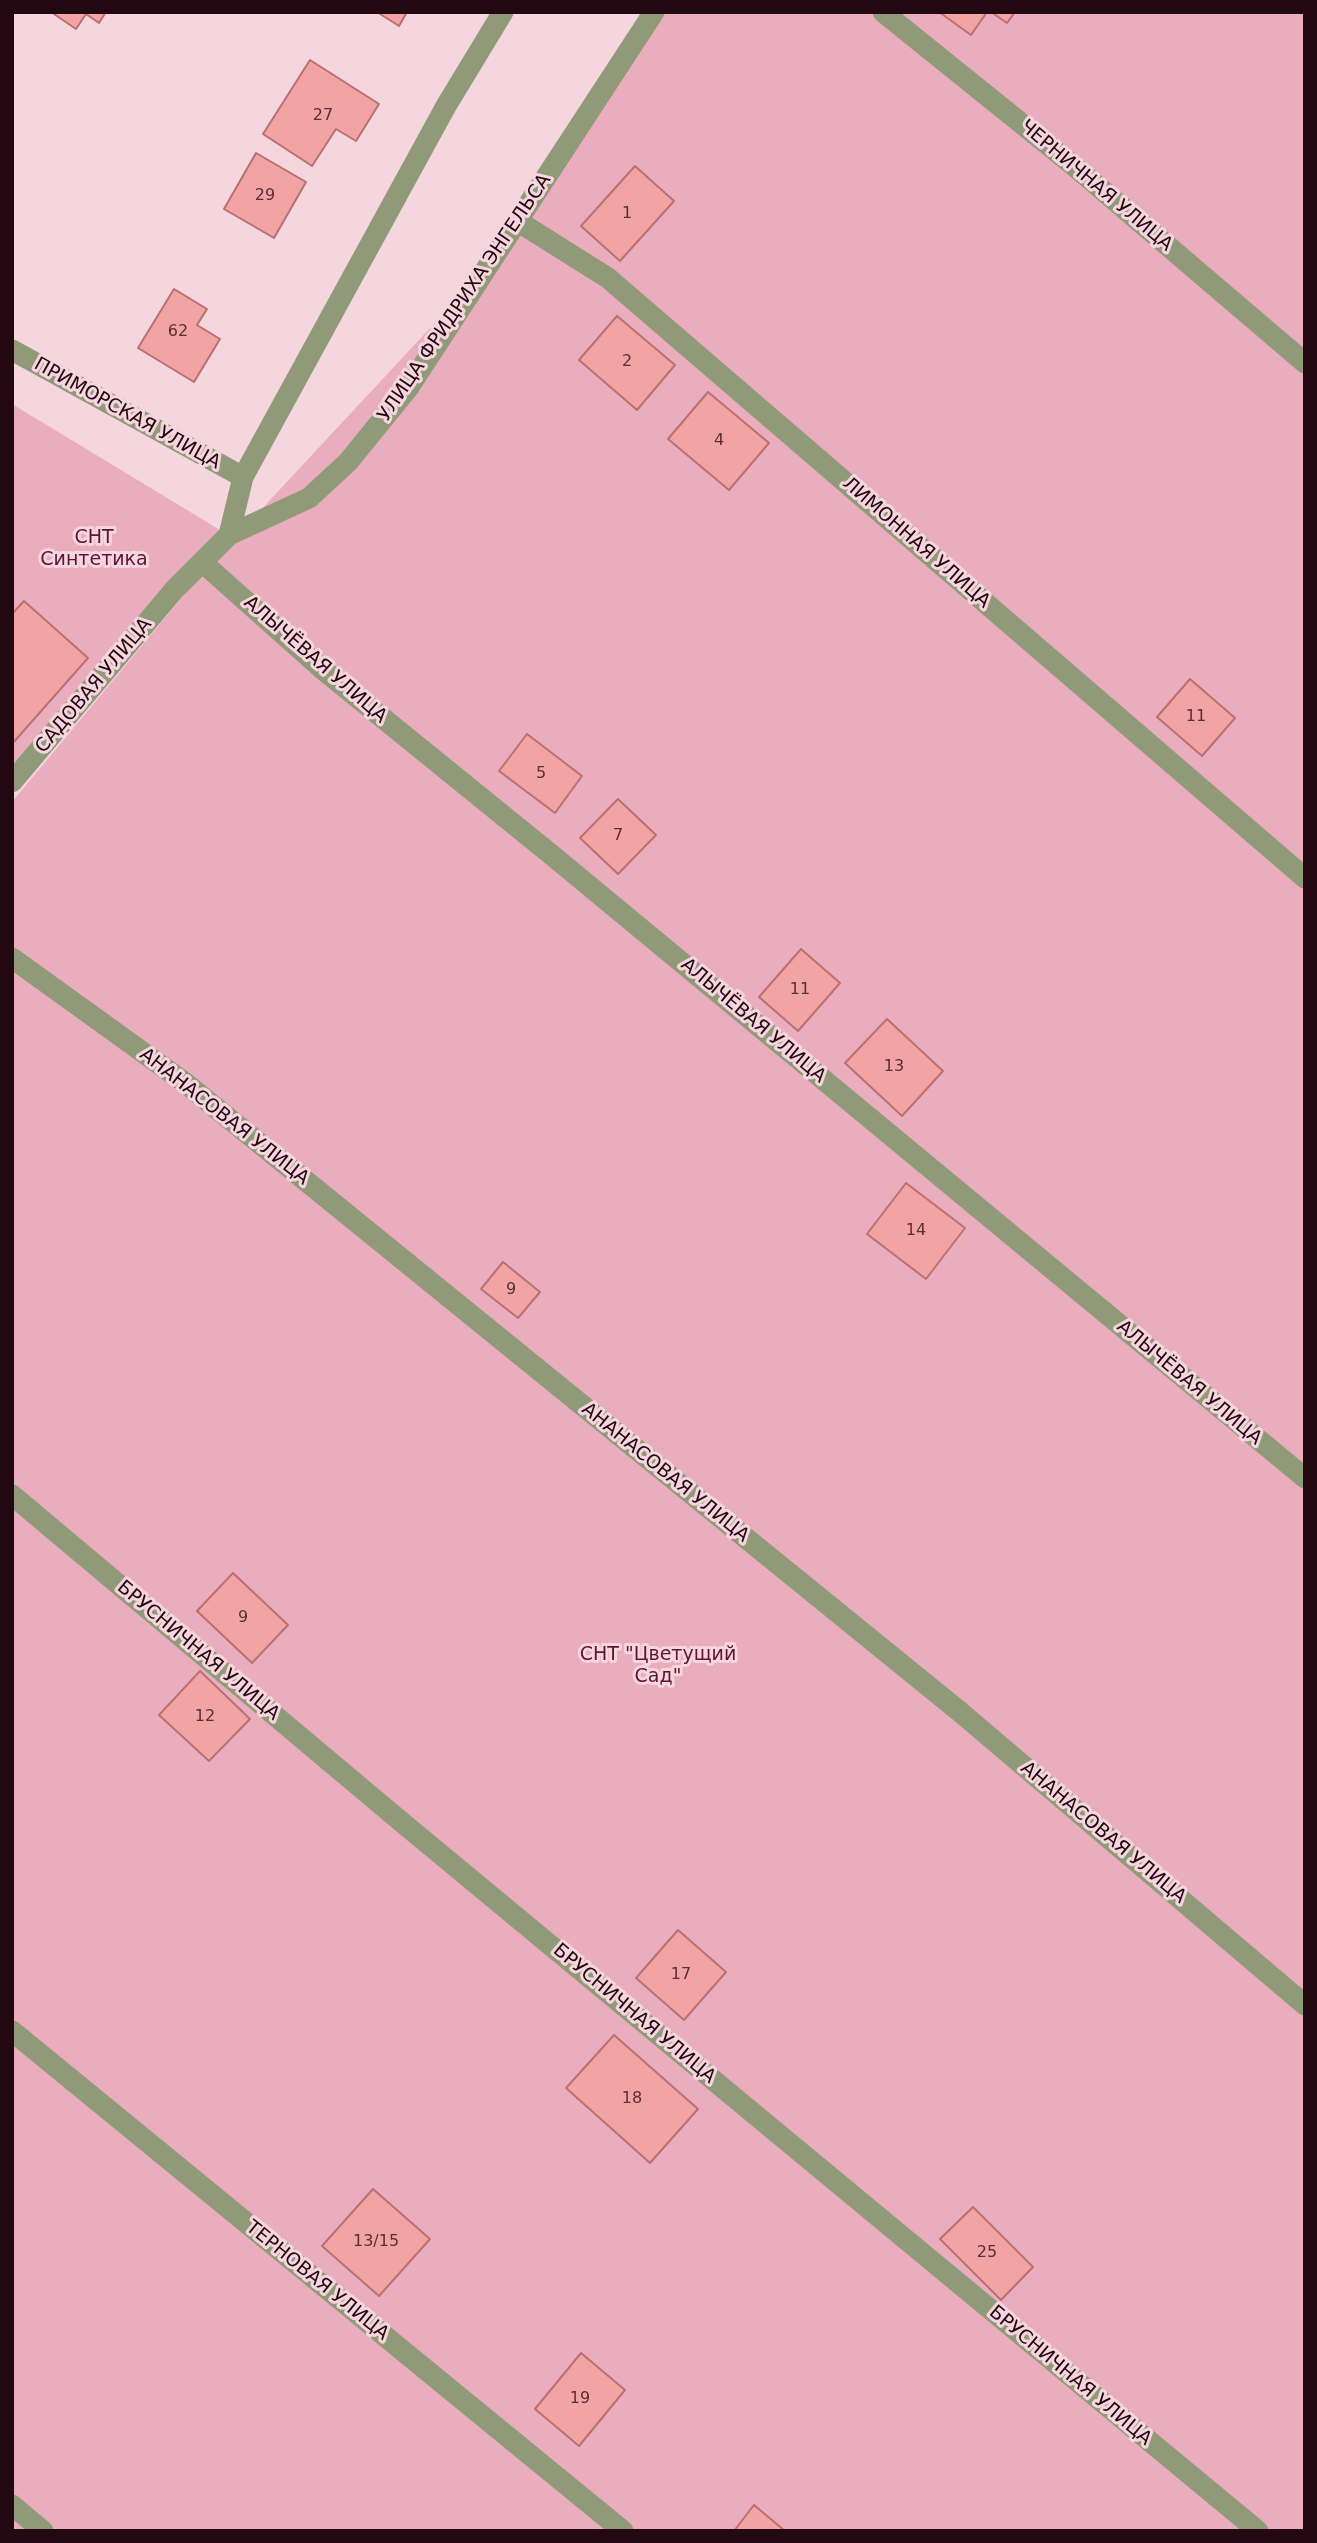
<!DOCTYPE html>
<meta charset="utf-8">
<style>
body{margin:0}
#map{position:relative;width:1317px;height:2543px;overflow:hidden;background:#f5d5de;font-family:"DejaVu Sans",sans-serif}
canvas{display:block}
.frame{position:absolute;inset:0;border:14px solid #230812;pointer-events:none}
</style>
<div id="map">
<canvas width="1317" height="2543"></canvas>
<div class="frame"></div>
</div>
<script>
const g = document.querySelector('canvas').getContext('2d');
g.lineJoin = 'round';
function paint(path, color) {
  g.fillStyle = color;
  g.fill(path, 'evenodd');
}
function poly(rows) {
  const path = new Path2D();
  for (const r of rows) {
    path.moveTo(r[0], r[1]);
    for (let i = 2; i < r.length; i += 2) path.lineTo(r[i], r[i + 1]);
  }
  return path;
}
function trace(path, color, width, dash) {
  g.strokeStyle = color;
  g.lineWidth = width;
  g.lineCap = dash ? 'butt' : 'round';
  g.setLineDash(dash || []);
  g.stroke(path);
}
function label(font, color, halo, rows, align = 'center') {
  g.font = font + ' "DejaVu Sans",sans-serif';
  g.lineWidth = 6;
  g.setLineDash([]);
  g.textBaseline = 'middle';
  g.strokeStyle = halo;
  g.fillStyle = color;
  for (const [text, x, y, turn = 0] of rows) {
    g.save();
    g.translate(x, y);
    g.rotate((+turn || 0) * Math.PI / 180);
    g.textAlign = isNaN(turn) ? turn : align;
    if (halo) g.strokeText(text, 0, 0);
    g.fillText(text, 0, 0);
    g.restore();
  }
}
paint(poly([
 [657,12,1305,12,1305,2531,12,2531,12,802,204,571,512,240],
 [12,404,220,530,12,766]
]), '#e9adbe');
const building = poly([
 [51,12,106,12,99,23,86,14,76,29,51,12],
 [377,12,407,12,399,26,377,12],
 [939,12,987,12,971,35,939,12],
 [991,12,1015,12,1007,23,991,12],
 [310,60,379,104,356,141,336,129,312,166,263,134,310,60],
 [256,153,306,182,274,238,224,209,256,153],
 [635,166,674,201,620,261,581,226,635,166],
 [174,289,207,309,197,325,220,339,194,382,138,348,174,289],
 [617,316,675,365,637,410,579,360,617,316],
 [708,392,769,443,729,490,668,439,708,392],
 [24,601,88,658,12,744,12,614,24,601],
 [1190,679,1235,718,1202,756,1157,717,1190,679],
 [527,734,582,776,555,813,499,771,527,734],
 [618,799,656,835,618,874,580,838,618,799],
 [801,949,840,983,798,1031,759,997,801,949],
 [887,1019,943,1071,902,1116,845,1063,887,1019],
 [906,1183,965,1228,926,1279,867,1234,906,1183],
 [503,1262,540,1292,518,1318,481,1289,503,1262],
 [233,1573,288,1625,252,1663,197,1611,233,1573],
 [200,1671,250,1719,209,1761,159,1715,200,1671],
 [678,1930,726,1972,684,2020,636,1978,678,1930],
 [614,2035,698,2109,650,2163,566,2088,614,2035],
 [373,2189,430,2239,379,2296,322,2246,373,2189],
 [973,2207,1033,2267,1001,2300,940,2239,973,2207],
 [581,2353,625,2390,579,2446,535,2409,581,2353],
 [754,2505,785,2531,734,2531,754,2505]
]);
paint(building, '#f2a3a3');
trace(building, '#ba7071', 2);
trace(poly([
 [883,12,1073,165,1305,363],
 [519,222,608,278,1305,878],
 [12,350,243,477],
 [229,535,309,498,348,462,409,387,654,12],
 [202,562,321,668,553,856,1305,1478],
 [12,782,175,589,229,535,243,477,446,106,503,12],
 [12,958,184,1082,959,1711,1305,2005],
 [12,1495,404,1824,1258,2531],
 [12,2031,623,2531],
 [12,2505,43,2531]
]), '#919a78', 21);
label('16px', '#572f36', null, [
 ["27",323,116],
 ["29",265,196],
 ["1",627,214],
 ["62",178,332],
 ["2",627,362],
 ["4",719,441],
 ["11",1196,717],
 ["5",541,774],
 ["7",618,836],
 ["11",800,990],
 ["13",894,1067],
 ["14",916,1231],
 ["9",511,1290],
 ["9",243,1618],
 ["12",205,1717],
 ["17",681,1975],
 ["18",632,2099],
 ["13/15",376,2242],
 ["25",987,2253],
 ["19",580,2399]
]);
label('19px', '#230812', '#f5d5de', [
 ["ЧЕРНИЧНАЯ УЛИЦА",1096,186,40],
 ["УЛИЦА ФРИДРИХА ЭНГЕЛЬСА",465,298,-56],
 ["ПРИМОРСКАЯ УЛИЦА",127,414,29],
 ["ЛИМОННАЯ УЛИЦА",916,543,41],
 ["АЛЫЧЁВАЯ УЛИЦА",315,660,41],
 ["САДОВАЯ УЛИЦА",94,686,-50],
 ["АЛЫЧЁВАЯ УЛИЦА",753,1021,40],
 ["АНАНАСОВАЯ УЛИЦА",224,1117,38],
 ["АЛЫЧЁВАЯ УЛИЦА",1189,1383,40],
 ["АНАНАСОВАЯ УЛИЦА",665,1473,39],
 ["БРУСНИЧНАЯ УЛИЦА",198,1651,40],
 ["АНАНАСОВАЯ УЛИЦА",1103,1833,40],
 ["БРУСНИЧНАЯ УЛИЦА",634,2014,40],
 ["ТЕРНОВАЯ УЛИЦА",317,2281,39],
 ["БРУСНИЧНАЯ УЛИЦА",1070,2376,40]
]);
label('19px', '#5f1434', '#f5d5de', [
 ["СНТ",94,538],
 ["Синтетика",94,560],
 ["СНТ \"Цветущий",658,1655],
 ["Сад\"",658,1677]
]);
</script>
